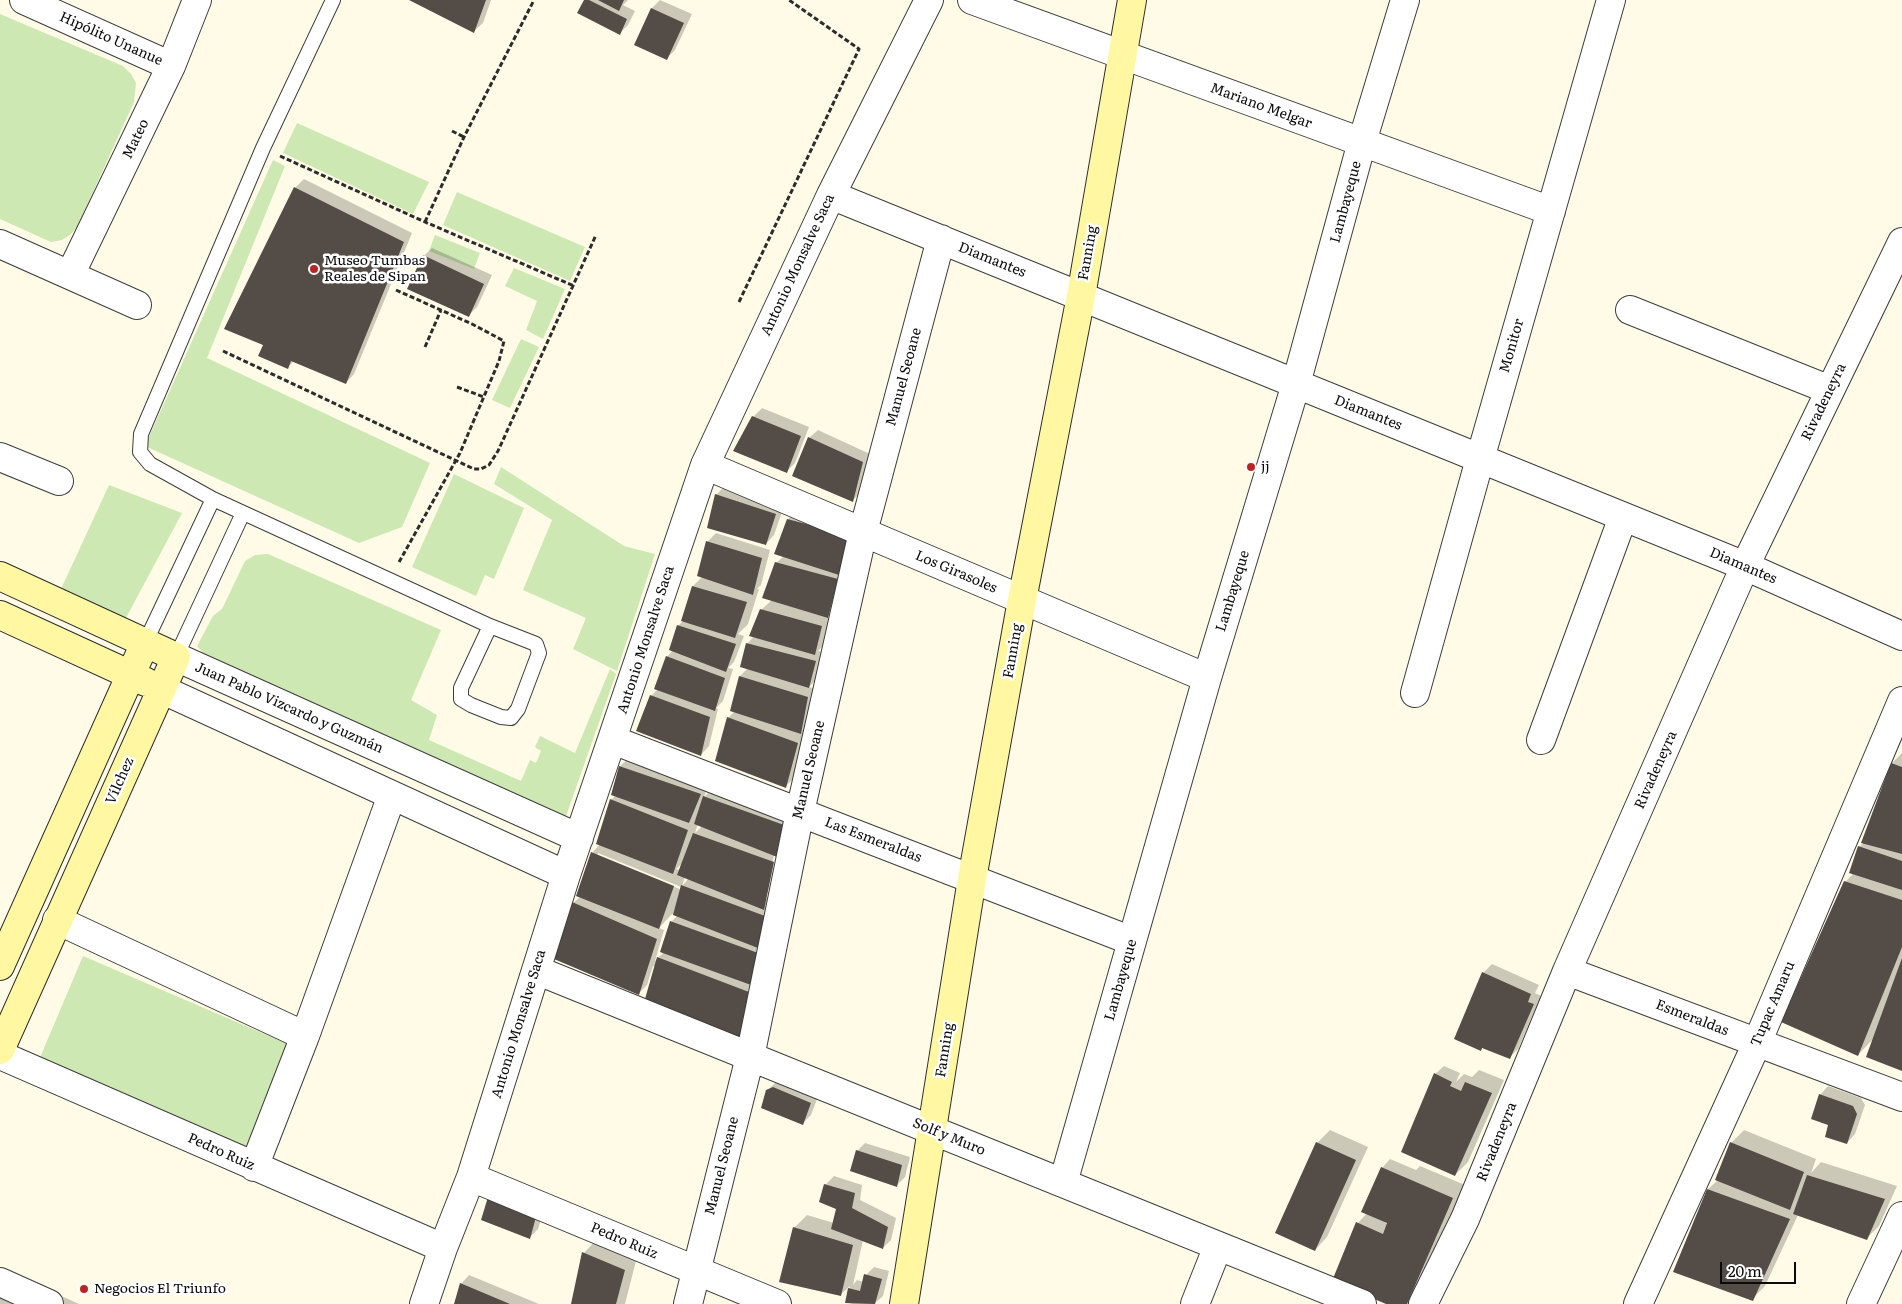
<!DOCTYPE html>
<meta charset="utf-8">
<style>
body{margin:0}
#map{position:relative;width:1902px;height:1304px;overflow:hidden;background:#fffbe7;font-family:Literata,serif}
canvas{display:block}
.scale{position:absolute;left:1720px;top:1262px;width:76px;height:22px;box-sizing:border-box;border:2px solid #0a0a0a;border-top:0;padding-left:6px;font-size:15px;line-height:18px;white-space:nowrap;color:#0a0a0a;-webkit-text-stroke:4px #fff;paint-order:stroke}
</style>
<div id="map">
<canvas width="1902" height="1304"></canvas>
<div class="scale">20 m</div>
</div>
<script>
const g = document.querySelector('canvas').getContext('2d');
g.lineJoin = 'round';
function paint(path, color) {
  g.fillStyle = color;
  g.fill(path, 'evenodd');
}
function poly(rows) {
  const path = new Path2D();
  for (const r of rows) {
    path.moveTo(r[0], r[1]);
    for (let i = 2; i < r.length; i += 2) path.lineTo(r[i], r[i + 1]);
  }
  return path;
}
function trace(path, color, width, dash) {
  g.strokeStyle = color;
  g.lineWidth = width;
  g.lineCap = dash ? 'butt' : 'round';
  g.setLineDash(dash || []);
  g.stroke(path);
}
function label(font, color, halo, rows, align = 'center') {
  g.font = font + ' Literata,serif';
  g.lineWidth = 5;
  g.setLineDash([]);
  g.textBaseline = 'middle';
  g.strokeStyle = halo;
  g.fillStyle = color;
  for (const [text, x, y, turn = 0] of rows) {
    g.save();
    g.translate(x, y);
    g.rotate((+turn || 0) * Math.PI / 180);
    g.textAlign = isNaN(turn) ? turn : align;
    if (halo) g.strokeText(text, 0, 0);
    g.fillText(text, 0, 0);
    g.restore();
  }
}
paint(poly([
 [0,14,123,66,131,74,136,83,134,102,77,227,70,235,62,240,51,242,0,219],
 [297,123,429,182,413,214,283,153],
 [273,160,285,166,207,358,430,463,402,527,359,543,145,446],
 [457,192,585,247,570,281,443,225],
 [435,235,480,253,474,269,429,251],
 [514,268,565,289,543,339,526,330,537,301,505,286],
 [521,339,539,347,510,408,492,400],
 [501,467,624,546,655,554,617,671,573,649,586,618,523,590,552,520,494,484],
 [454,474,524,508,494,579,485,575,476,596,412,567],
 [109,485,182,513,126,618,61,589],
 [268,554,441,630,411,700,437,715,429,740,521,781,530,760,536,763,541,751,535,747,540,736,575,753,610,669,616,674,565,819,203,653,197,646,213,616,222,609,245,561,255,555],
 [83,956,290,1045,247,1161,36,1067]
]), '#cde8b3');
paint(poly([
 [412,0,491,0,483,23,474,31],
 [585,0,628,0,623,5,635,11,628,25,620,33],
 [660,0,692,14,675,50,667,58,635,44,652,8],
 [304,179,412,233,354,374,346,383,294,361,288,367,265,344,295,188],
 [432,248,492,275,477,307,468,316,424,256],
 [762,408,809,427,795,463,787,471,753,417],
 [818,430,870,454,861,492,852,501,809,438],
 [725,486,784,506,774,535,766,544,716,495],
 [797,511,857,526,836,609,828,617,830,617,824,645,818,651,824,652,818,678,809,687,816,689,798,774,785,787,728,718,735,711,732,710,740,676,748,668,747,644,754,636,761,610,772,600,776,563,784,556,775,553,788,519],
 [716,533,770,550,761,585,757,589,759,589,748,624,738,634,744,636,734,662,728,668,733,669,723,701,716,708,718,709,709,746,701,755,637,731,651,696,658,689,667,657,673,650,678,626,684,620,682,620,693,586,703,576,699,575,708,541],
 [1902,753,1902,1069,1874,1038,1858,1055,1845,882,1854,873,1859,847,1864,842,1862,842,1892,763],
 [629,758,708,786,704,797,717,784,796,812,777,903,739,1037,655,967,653,966,647,985,638,994,573,903,580,897,577,896,593,852,600,844,611,800,616,795,613,794,620,766],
 [698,824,702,826,695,833],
 [598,853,681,887,680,889,598,856],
 [774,855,777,856,768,899,765,899],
 [684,862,680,870,676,869],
 [685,877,689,878,682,886],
 [672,914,677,916,671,922,664,952,655,961,664,930,659,928],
 [1492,964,1539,985,1535,993,1541,996,1518,1049,1509,1058,1483,1047,1481,1049,1483,973],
 [1444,1066,1460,1073,1456,1082,1464,1074,1472,1077,1479,1070,1504,1080,1468,1162,1455,1175,1435,1074],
 [782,1080,819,1094,811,1115,803,1123,767,1091,776,1082],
 [1828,1086,1861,1098,1865,1105,1855,1134,1847,1143,1829,1124,1820,1095],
 [1330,1130,1368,1147,1327,1237,1315,1250,1317,1143],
 [1744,1130,1816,1159,1811,1173,1821,1162,1897,1186,1879,1226,1866,1239,1798,1215,1765,1286,1752,1299,1674,1271,1708,1189,1718,1180,1731,1143],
 [865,1143,910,1157,905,1177,896,1186,857,1151],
 [1390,1159,1416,1170,1420,1166,1465,1185,1416,1297,1410,1304,1389,1304,1358,1223,1367,1213,1382,1168],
 [1391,1217,1388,1224,1385,1223],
 [834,1176,862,1185,860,1200,896,1218,891,1240,883,1248,863,1240,853,1285,857,1280,864,1282,866,1275,874,1267,889,1271,883,1296,874,1304,852,1304,846,1302,850,1286,840,1295,794,1228,807,1215,834,1223,838,1208,825,1185],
 [544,1209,538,1229,529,1238,482,1220],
 [596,1240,637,1257,625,1304,572,1304,584,1253],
 [0,1268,79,1304,0,1304],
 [469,1275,539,1304,455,1304,461,1284]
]), '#0003');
paint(poly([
 [409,0,486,0,474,33],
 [584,0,589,0,627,19,620,35,577,13],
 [598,0,624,0,619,11],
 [651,8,684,23,667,60,634,45],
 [294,187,404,242,346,384,291,361,288,369,258,356,263,345,224,329],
 [423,255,484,284,469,317,407,289],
 [752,416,801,436,787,473,733,451],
 [808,437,863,462,853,502,792,476],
 [715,494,776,514,766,545,707,528],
 [787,519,849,535,839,575,774,554],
 [706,541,762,558,753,595,697,576],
 [775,562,838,579,828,618,762,598],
 [692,586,747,602,735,638,681,621],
 [760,609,822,626,815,655,749,636],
 [677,625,736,644,726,672,669,650],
 [746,643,816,661,809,688,740,667],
 [666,656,725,678,715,711,654,689],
 [739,676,808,697,801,734,730,711],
 [650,695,710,717,701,756,636,731],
 [727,717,798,743,786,788,715,761],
 [1891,763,1902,767,1902,854,1861,843],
 [619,766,701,794,689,823,611,795],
 [703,796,784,825,777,857,694,824],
 [610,799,688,830,673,874,596,844],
 [693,833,774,862,764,910,677,875],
 [1858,846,1902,861,1902,890,1849,873],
 [591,852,674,886,659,929,576,896],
 [1844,881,1902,900,1902,947,1858,1056,1781,1022],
 [681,885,765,916,758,948,673,915],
 [572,902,657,939,639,995,554,959],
 [670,921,758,953,751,985,660,952],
 [657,957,749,992,740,1038,645,999],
 [1902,958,1902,1071,1866,1057],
 [1482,972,1531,994,1528,1002,1534,1004,1510,1059,1482,1048,1481,1051,1454,1039],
 [1434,1073,1452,1082,1450,1086,1461,1091,1465,1082,1492,1093,1455,1176,1401,1152],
 [773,1087,811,1103,803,1125,761,1108,766,1090],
 [1819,1094,1853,1106,1857,1114,1847,1144,1825,1137,1828,1125,1811,1119],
 [1316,1142,1356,1160,1315,1251,1275,1233],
 [1730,1142,1804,1172,1790,1210,1715,1180],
 [856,1150,902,1165,897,1187,850,1171],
 [1381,1167,1453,1198,1407,1304,1386,1304,1332,1281,1356,1222,1383,1234,1387,1223,1361,1212],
 [1807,1175,1885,1199,1867,1240,1793,1214],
 [824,1184,855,1193,852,1208,888,1227,883,1249,831,1229,836,1209,819,1202],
 [1707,1189,1790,1219,1753,1301,1673,1272],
 [488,1197,536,1217,530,1239,481,1220],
 [793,1227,853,1245,841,1296,779,1282],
 [582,1252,625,1270,616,1304,571,1304],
 [864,1274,882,1279,875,1304,845,1303,848,1288,860,1291],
 [460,1283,510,1304,454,1304]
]), '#534c47');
const lane = poly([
 [333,0,263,148,141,434,140,452,150,464,213,499,490,626,536,644,539,653,518,709,511,718,501,717,471,705,461,699,461,688,490,626],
 [145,643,213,499],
 [176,657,243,513]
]);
const street = poly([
 [24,0,171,66],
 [972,0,1551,211],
 [831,195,1745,566,1902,636],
 [0,244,137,305],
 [70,275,171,66,197,0],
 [1630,310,1830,390],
 [0,457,59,481],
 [705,465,1207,678],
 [176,657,579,838],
 [161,689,566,875],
 [1415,693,1480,459,1611,0],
 [613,740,1132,941],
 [1541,740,1623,517],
 [57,920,305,1036],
 [536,970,1362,1304],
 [1567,971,1902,1097],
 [0,1055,443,1248],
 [254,1167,305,1036,392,795],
 [471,1177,777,1304],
 [1063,1183,1207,678,1296,384,1362,142,1405,0],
 [0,1282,49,1304],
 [424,1304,443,1248,471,1177,566,875,705,465,831,195,929,0],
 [688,1304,750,1057,800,812,863,532,941,239],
 [1195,1304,1218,1246],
 [1423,1304,1465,1219,1567,971,1745,566,1902,242],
 [1638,1304,1757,1043,1902,701],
 [1861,1304,1902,1216]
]);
const secondary = poly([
 [0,576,176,657,0,1050],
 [0,615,146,682],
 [0,966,145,643],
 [904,1304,972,879,1022,600,1081,296,1132,0]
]);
trace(lane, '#3d3d3d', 16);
trace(street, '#3d3d3d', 30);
trace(secondary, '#2c2c2c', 30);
trace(poly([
 [452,131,464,137],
 [280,156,425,222,574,286],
 [425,222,464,137,534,0],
 [396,290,472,324,504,341,499,361,460,453,398,564],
 [739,302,859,49,789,0],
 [425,347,441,310],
 [223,351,474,469,481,469,489,465,498,451,596,235],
 [457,387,484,397]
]), '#2c2c2c', 3, [5, 2.5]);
trace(lane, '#fff', 14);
trace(street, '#fff', 28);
trace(secondary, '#fff7a2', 28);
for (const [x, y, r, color] of [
 [314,269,5,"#b92427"],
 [1251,467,5,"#b92427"],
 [84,1289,5,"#b92427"]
]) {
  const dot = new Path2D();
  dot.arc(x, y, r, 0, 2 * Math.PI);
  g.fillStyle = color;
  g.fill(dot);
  trace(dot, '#fff', 2);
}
label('14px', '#0a0a0a', '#fff', [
 ["Hipólito Unanue",111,39,24],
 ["Mariano Melgar",1261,106,20],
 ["Mateo",136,139,-64],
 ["Lambayeque",1346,202,-75],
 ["Fanning",1088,253,-80],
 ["Diamantes",992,260,22],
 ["Antonio Monsalve Saca",798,265,-65],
 ["Monitor",1512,346,-74],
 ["Manuel Seoane",904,377,-75],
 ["Rivadeneyra",1824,402,-64],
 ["Diamantes",1368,413,22],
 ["Diamantes",1743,566,23],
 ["Los Girasoles",956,572,23],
 ["Lambayeque",1233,591,-73],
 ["Antonio Monsalve Saca",646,640,-72],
 ["Fanning",1013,651,-80],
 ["Juan Pablo Vizcardo y Guzmán",289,708,24],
 ["Manuel Seoane",809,770,-77],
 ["Rivadeneyra",1656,770,-66],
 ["Vílchez",120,781,-66],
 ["Las Esmeraldas",873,840,21],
 ["Lambayeque",1121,980,-74],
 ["Tupac Amaru",1773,1004,-67],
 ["Esmeraldas",1692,1018,21],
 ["Antonio Monsalve Saca",519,1024,-73],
 ["Fanning",945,1050,-81],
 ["Solf y Muro",949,1137,22],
 ["Rivadeneyra",1497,1142,-68],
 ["Pedro Ruiz",221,1152,24],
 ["Manuel Seoane",722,1166,-76],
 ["Pedro Ruiz",624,1241,23]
]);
label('14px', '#0a0a0a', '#fff', [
 ["Museo Tumbas",324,261],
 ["Reales de Sipan",324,277],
 ["jj",1261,467],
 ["Negocios El Triunfo",94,1289]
], 'left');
</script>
